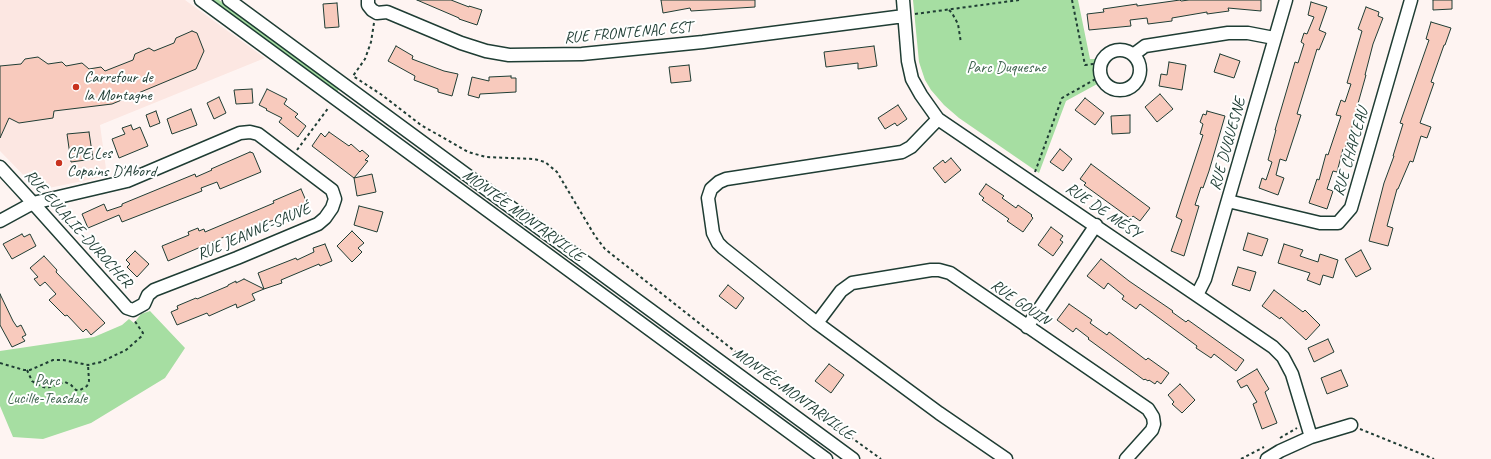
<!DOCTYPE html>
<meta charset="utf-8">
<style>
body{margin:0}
canvas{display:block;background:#fef4f2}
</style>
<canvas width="1491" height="459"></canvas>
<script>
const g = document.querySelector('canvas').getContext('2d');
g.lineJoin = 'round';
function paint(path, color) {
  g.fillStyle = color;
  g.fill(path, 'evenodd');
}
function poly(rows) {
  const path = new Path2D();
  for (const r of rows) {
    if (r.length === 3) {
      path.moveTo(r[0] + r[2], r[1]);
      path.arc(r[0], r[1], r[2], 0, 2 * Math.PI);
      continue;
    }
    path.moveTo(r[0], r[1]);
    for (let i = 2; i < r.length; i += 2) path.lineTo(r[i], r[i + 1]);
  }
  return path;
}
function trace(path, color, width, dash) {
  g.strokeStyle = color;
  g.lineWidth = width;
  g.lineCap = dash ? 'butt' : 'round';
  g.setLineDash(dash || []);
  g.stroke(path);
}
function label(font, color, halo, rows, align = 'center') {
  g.font = font + ' Caveat,sans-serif';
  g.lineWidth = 4;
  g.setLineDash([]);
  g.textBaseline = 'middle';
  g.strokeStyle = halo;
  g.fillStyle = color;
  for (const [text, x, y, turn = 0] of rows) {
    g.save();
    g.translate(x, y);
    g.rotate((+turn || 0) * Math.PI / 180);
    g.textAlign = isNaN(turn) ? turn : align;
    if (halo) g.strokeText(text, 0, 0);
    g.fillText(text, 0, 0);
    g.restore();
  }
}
paint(poly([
 [0,0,185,0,265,58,100,125,107,176,44,189,35,187,0,151]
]), '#fce7e2');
paint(poly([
 [211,0,219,0,340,88,337,92],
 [913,0,1078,0,1090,59,1098,59,1095,72,1099,83,1066,101,1039,173,959,118,944,105,931,90,925,80,919,62],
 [150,311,185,348,165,378,91,423,43,439,13,437,0,406,0,351,94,337,122,325,129,319,134,323,141,314]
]), '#a6dea2');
const building = poly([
 [417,0,451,0,469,7,469,6,482,10,477,25,459,19,459,18,417,0],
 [661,0,755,0,755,7,691,11,690,8,663,13,661,0],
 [1180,0,1181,1,1189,0,1261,0,1261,11,1228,8,1229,11,1207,14,1207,12,1172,18,1172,21,1148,24,1147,18,1130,20,1131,26,1089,30,1087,14,1104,12,1103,9,1137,4,1137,6,1180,0],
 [1433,0,1452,0,1452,9,1433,10,1433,0],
 [1311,2,1327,7,1319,30,1326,33,1319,50,1317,49,1297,114,1301,115,1286,161,1280,159,1276,175,1284,178,1278,195,1259,188,1262,178,1266,180,1272,162,1268,160,1276,130,1275,130,1295,62,1298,63,1304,44,1301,42,1304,33,1307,34,1314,17,1308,15,1311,2],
 [337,3,339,27,325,28,323,4,337,3],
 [1366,7,1379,12,1378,16,1383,18,1373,44,1365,75,1366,75,1357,107,1358,108,1345,149,1343,149,1337,172,1333,171,1327,189,1333,191,1327,209,1309,203,1317,179,1319,180,1326,154,1328,155,1341,116,1336,115,1341,100,1345,102,1351,84,1347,83,1362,31,1358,29,1366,7],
 [1431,22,1451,28,1445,45,1444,45,1431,82,1434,83,1420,123,1431,127,1427,138,1421,136,1413,162,1410,161,1398,189,1397,189,1387,226,1393,228,1388,246,1369,241,1384,183,1394,156,1393,156,1403,124,1400,123,1429,40,1426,39,1431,22],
 [192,31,197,33,204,51,196,69,112,104,54,111,53,118,19,123,9,118,0,138,0,66,21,64,25,59,38,57,48,64,62,62,66,66,82,63,89,69,101,67,105,71,133,60,135,54,149,48,154,51,174,43,176,38,192,31],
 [396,46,413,56,412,59,444,71,458,74,452,96,438,92,438,89,414,80,415,76,388,61,396,46],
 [874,46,877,66,858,69,858,63,826,67,824,52,874,46],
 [1220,54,1240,61,1234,78,1214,72,1220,54],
 [1169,62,1186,65,1182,90,1159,86,1161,74,1167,75,1169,62],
 [689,65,691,81,671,83,669,67,689,65],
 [511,76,511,78,516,78,516,92,480,94,479,98,468,95,472,77,489,81,489,77,511,76],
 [252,89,253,103,236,104,234,90,252,89],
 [267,89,287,99,284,104,298,114,295,117,306,126,298,137,279,122,282,118,266,110,267,109,259,105,267,89],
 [1160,94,1173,109,1157,122,1145,107,1160,94],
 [219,97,226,113,214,119,207,103,219,97],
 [1085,98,1104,113,1095,125,1075,110,1085,98],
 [898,105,907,119,897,126,895,123,885,129,878,118,898,105],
 [191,109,197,125,172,134,167,119,191,109],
 [156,111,160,123,150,127,146,115,156,111],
 [1207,111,1225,116,1209,171,1203,188,1201,187,1195,205,1199,206,1184,256,1171,251,1182,220,1176,217,1203,135,1200,134,1203,124,1200,122,1203,114,1206,115,1207,111],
 [1130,115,1130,133,1112,134,1111,116,1130,115],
 [131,125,133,130,140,127,148,146,119,158,112,139,125,134,122,128,131,125],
 [89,132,93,159,71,162,67,134,89,132],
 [329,132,349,146,351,144,360,152,362,150,369,156,365,160,368,161,354,178,372,174,376,192,357,196,354,178,312,146,321,133,325,137,329,132],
 [1060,149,1072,159,1063,171,1050,162,1060,149],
 [250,152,253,153,261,172,220,189,217,182,201,188,202,191,122,222,119,215,88,228,82,214,104,204,107,211,122,206,122,204,195,174,196,177,212,170,211,169,250,152],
 [951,158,961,170,945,183,933,168,943,160,945,163,951,158],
 [1091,164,1150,208,1140,221,1133,216,1131,219,1084,185,1086,183,1080,179,1091,164],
 [986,184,1004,196,1002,198,1016,208,1018,205,1032,215,1031,216,1033,218,1023,232,1007,221,1009,219,982,200,984,198,979,194,986,184],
 [301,189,307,203,296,208,297,211,232,236,231,234,168,261,162,246,189,235,188,232,198,228,199,231,204,229,205,232,274,203,273,201,301,189],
 [359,206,383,212,377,232,354,225,359,206],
 [1051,227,1063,236,1060,240,1063,242,1053,256,1038,245,1051,227],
 [352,231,364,243,358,248,362,252,352,262,337,246,352,231],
 [1248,233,1268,239,1262,256,1243,250,1248,233],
 [22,234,24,237,30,234,36,246,12,259,3,244,22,234],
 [325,244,332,261,320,266,319,264,281,280,282,283,264,289,258,273,296,258,297,260,314,252,313,248,325,244],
 [1284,244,1303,250,1300,256,1318,262,1320,254,1338,260,1333,278,1323,275,1320,285,1307,280,1310,273,1278,263,1284,244],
 [1361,250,1371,269,1356,277,1345,259,1361,250],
 [135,251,149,264,137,277,127,267,130,264,126,260,135,251],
 [44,256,57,270,56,272,105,323,91,335,86,329,83,332,67,315,65,316,49,300,56,294,45,282,40,286,34,279,38,277,30,268,44,256],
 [1101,259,1129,281,1173,311,1172,312,1186,322,1188,320,1244,360,1236,371,1214,354,1211,358,1196,348,1197,346,1140,304,1136,309,1122,299,1124,296,1108,283,1104,289,1087,276,1101,259],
 [1238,267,1256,272,1250,291,1232,285,1238,267],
 [244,279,264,289,252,294,255,300,237,308,236,304,209,316,207,313,177,325,171,312,178,309,177,306,196,298,197,299,228,286,228,285,236,281,236,283,244,279],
 [728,285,744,298,736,309,719,296,728,285],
 [1274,290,1303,312,1305,310,1320,325,1306,340,1281,317,1280,319,1262,306,1274,290],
 [0,294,13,321,17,327,21,325,26,335,22,337,25,341,12,347,0,325,0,294],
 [1069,304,1092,320,1090,323,1107,335,1109,332,1146,360,1148,358,1169,373,1161,384,1157,381,1155,384,1149,380,1148,381,1145,379,1144,380,1088,339,1089,338,1076,328,1073,332,1057,320,1069,304],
 [1328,339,1334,352,1314,362,1308,348,1328,339],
 [829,364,844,375,831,393,815,381,829,364],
 [1257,369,1269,389,1265,392,1277,423,1262,429,1253,404,1257,402,1247,385,1241,388,1237,381,1257,369],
 [1341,370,1348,386,1327,394,1321,378,1341,370],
 [1180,384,1195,400,1182,413,1172,404,1174,402,1168,395,1180,384]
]);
paint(building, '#f8cabd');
trace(building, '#1f3d34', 1);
const minor = poly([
 [201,0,826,459],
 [229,0,853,459],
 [368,0,368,5,372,10,377,13,387,12,461,43,486,51,509,55,582,54,703,42,904,16],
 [903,0,908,61,912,79,921,95,938,119,1273,347,1283,357,1292,374,1311,437],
 [1120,70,20],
 [1133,55,1145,46,1228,33,1248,33,1274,38],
 [938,119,911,147,902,152,726,179,719,182,711,189,708,198,713,233,718,243,723,248,817,323,939,413,1006,459],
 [0,167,33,203,120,300,127,308,133,310,144,304,148,295,154,290,237,258,318,224,325,218,332,208,335,199,332,190,258,134,250,132,240,133,127,181,33,203,0,221],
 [1228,201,1320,223,1338,223,1351,208,1411,0],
 [1197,295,1205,279,1286,0],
 [817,323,841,291,852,283,931,270,939,270,950,273,1148,409,1153,417,1154,424,1152,430,1126,459],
 [1027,327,1096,225],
 [1267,459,1280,451,1311,437,1351,425]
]);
trace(minor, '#1f3d34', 15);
trace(poly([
 [1072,0,1085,65,1102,63],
 [949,10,952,13,958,24,961,43],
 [915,14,1019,0],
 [374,23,371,42,365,59,353,76,382,95,421,125,468,152,486,157,534,159,545,162,557,172,595,236,605,249,765,375,881,459],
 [297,150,329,107],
 [1035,172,1062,98,1101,76],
 [0,363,24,370,30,370,53,360,63,360,88,365,101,362,126,350,142,336,143,333,134,320],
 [27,370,32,381,40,386,47,388,65,382,71,385,76,390,80,390,87,386,89,381,88,365],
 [1360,429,1434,459],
 [1280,438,1297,428],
 [1241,459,1264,447]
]), '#1f3d34', 2, [3, 3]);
trace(minor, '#fff', 12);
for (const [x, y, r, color] of [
 [76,87,4,"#c8321e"],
 [59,163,4,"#c8321e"]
]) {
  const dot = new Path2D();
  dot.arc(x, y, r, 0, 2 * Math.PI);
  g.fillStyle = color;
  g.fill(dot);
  trace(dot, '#fff', 1.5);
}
label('16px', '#1f3d34', '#fff', [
 ["RUE FRONTENAC EST",628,33,-5],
 ["RUE DUQUESNE",1228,144,-74],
 ["RUE CHAPLEAU",1351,152,-74],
 ["RUE DE MÉSY",1103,211,34],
 ["MONTÉE MONTARVILLE",523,216,36],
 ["RUE EULALIE-DUROCHER",78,229,48],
 ["RUE JEANNE-SAUVÉ",254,232,-23],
 ["RUE GOUIN",1020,303,35],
 ["MONTÉE MONTARVILLE",793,394,36]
]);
label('16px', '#416550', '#fff', [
 ["Parc Duquesne",1006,68],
 ["Parc",47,381],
 ["Lucille-Teasdale",47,399]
]);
label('16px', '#1f3d34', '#fff', [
 ["Carrefour de",84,78],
 ["la Montagne",84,96],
 ["CPE Les",67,154],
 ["Copains D'Abord",67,172]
], 'left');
</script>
